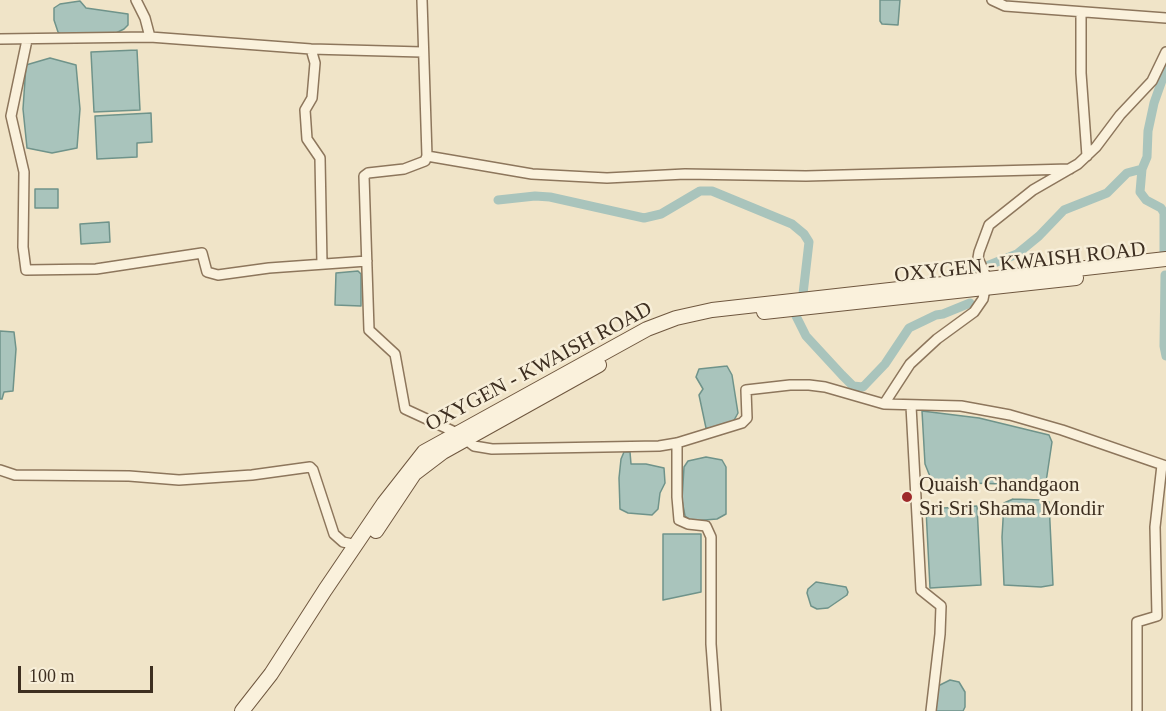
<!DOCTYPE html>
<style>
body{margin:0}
#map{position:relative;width:1166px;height:711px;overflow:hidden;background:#f0e4c8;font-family:"Times New Roman",serif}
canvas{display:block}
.scale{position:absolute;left:18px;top:666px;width:135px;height:27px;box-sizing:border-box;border:3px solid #3d2e20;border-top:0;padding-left:8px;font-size:18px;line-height:21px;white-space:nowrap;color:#3d2e20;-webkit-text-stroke:4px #f7eed8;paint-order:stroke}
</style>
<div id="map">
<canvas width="1166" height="711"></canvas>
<div class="scale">100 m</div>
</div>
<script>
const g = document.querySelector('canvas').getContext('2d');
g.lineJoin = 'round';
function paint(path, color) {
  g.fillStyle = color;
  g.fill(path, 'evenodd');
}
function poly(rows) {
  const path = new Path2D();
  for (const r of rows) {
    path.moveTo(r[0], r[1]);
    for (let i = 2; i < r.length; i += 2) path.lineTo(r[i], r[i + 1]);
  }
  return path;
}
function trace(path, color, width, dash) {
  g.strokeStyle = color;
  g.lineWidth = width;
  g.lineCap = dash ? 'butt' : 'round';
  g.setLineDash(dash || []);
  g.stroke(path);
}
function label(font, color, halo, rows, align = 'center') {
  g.font = font + ' "Times New Roman",serif';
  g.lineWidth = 5;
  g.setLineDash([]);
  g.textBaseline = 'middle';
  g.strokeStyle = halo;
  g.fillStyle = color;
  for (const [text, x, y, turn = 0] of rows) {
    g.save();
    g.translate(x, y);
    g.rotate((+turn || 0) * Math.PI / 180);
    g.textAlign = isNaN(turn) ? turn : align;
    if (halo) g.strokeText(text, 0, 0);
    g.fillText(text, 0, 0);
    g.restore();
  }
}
const water = poly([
 [880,0,900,0,898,25,882,24,880,21,880,0],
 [80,1,86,8,128,14,128,25,124,29,116,33,64,36,58,32,54,20,54,8,60,4,80,1],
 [137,50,140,110,94,112,91,52,137,50],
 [50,58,76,65,80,109,77,148,52,153,27,148,23,109,26,65,50,58],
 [151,113,152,142,137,143,137,157,97,159,95,116,151,113],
 [35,189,58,189,58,208,35,208,35,189],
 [109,222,110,242,81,244,80,224,109,222],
 [358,271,361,274,361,306,335,305,336,273,358,271],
 [0,331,14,332,16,349,13,391,4,392,2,399,0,399,0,331],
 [727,366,732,375,738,413,733,422,715,429,706,428,699,395,703,389,696,377,699,369,727,366],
 [922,411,979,418,1049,435,1052,442,1046,482,1038,485,935,482,931,479,925,464,922,411],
 [624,452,630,452,631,464,646,464,664,468,665,483,660,493,658,509,652,515,628,513,620,509,619,478,621,459,624,452],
 [706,457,722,460,726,467,726,514,717,519,692,521,685,516,682,500,684,467,688,461,706,457],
 [1013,499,1041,500,1049,502,1053,585,1041,587,1004,585,1002,537,1004,503,1013,499],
 [977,506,981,585,930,588,926,509,977,506],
 [663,534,701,534,701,592,663,600,663,534],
 [816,582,846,587,848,592,847,595,828,608,817,609,811,606,807,593,808,589,816,582],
 [950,680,959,682,965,692,965,707,963,711,935,711,938,686,950,680]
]);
paint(water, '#a9c4bc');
trace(water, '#6f938a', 1.5);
trace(poly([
 [1142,169,1140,192,1146,200,1161,208,1164,213,1164,252],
 [498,200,535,196,550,197,644,218,661,214,700,191,712,191,792,224,804,234,809,242,803,294],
 [1165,275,1164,346,1166,356],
 [969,277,979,269,1017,254,1039,236,1064,210,1107,193,1127,173,1142,169,1147,157,1148,131,1154,103,1166,69],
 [796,316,806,336,842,375,853,386,863,387,885,364,909,328,936,315,943,314,970,303]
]), '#a9c4bc', 9);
const minor = poly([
 [136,0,145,18,150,37],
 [422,0,427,156,532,174,607,178,685,174,806,176,1070,169],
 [992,0,1005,6,1166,18],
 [1081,12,1081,73,1087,156],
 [0,39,150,37,311,49,422,52],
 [27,40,11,116,24,172,23,247,26,270,96,269,202,253,207,272,218,275,269,268,367,261],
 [311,49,315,63,312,98,305,110,307,139,320,158,322,264],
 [427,156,425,161,404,169,368,173,364,176,369,330,395,354,405,409,457,433,474,446,492,449,659,446,677,443,742,423,747,418,746,390,790,385,809,385,825,387,884,404,961,406,1010,415,1062,430,1166,466],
 [884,404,910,364,937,339,974,312,983,299,987,279,978,258,979,252,989,225,1033,190,1078,164,1096,147,1120,115,1152,81,1166,52],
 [911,406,921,590,941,606,940,634,931,711],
 [677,443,677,497,679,520,688,524,706,526,711,537,711,644,716,711],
 [0,470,15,475,129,476,179,480,252,475,310,467,313,470,334,534,343,542,357,545],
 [1137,711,1137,622,1157,616,1155,527,1162,465]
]);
const secondary = poly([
 [764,312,1076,278],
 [376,531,414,474,443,452,599,365],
 [242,711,271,674,325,590,384,503,424,452,647,329,676,318,712,310,1166,259]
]);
trace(minor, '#8d765c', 12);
trace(secondary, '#6f573f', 16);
trace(minor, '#faf1dc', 9);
trace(secondary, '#faf1dc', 14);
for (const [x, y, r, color] of [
 [907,497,6,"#9e2a2b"]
]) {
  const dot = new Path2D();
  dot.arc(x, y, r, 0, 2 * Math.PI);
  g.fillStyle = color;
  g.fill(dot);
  trace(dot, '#f7eed8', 2);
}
label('21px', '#3d2e20', '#f7eed8', [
 ["OXYGEN - KWAISH ROAD",1020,263,-6],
 ["OXYGEN - KWAISH ROAD",539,367,-28]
]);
label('21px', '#3d2e20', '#f7eed8', [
 ["Quaish Chandgaon",919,485],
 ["Sri Sri Shama Mondir",919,509]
], 'left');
</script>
